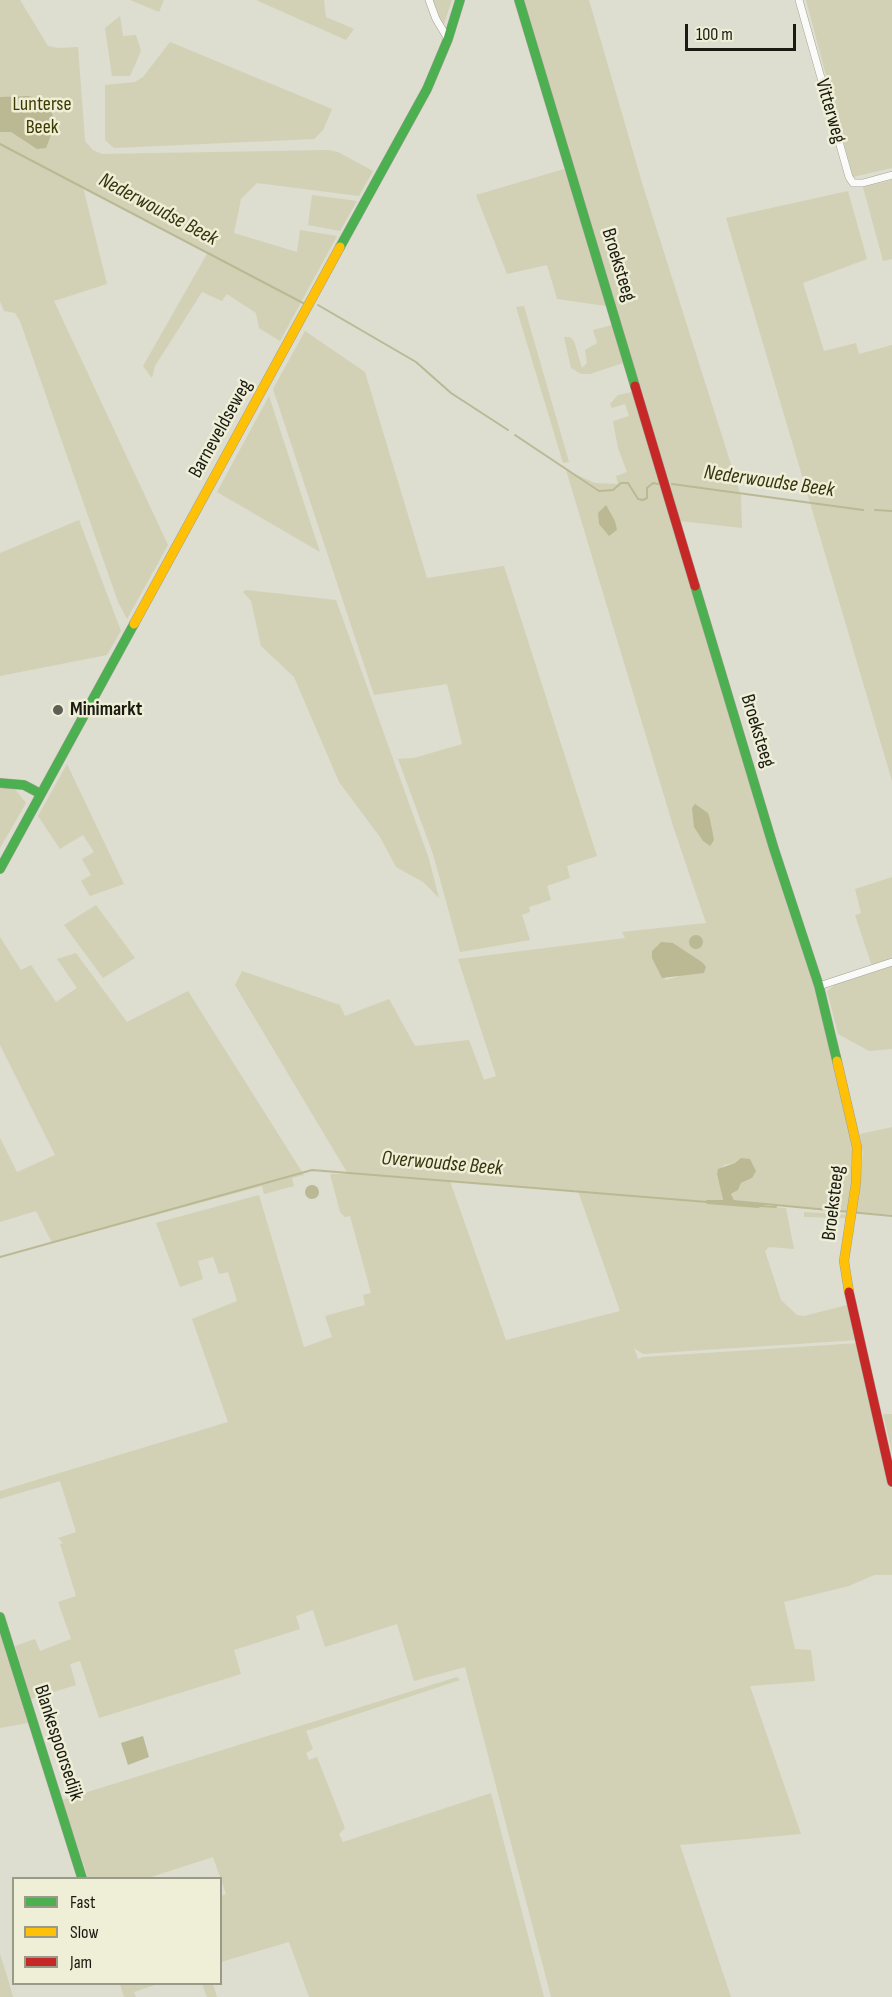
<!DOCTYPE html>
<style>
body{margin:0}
#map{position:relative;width:892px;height:1997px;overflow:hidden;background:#ddddd0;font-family:"Sofia Sans Condensed",sans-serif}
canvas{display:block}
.legend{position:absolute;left:12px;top:1877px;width:210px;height:108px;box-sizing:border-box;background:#efefd8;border:2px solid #9a9a89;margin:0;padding:8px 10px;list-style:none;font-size:18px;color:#1a1a12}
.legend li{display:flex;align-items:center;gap:12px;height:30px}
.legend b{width:30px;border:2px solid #9a9a89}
.scale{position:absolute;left:685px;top:24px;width:111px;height:27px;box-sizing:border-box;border:3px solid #1a1a12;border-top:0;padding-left:8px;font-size:18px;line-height:21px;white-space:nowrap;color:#1a1a12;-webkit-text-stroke:4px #efefd8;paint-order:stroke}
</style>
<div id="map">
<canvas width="892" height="1997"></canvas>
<ul class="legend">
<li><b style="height:8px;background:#4caf50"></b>Fast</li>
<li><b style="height:8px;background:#ffc107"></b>Slow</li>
<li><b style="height:8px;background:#c62828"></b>Jam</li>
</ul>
<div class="scale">100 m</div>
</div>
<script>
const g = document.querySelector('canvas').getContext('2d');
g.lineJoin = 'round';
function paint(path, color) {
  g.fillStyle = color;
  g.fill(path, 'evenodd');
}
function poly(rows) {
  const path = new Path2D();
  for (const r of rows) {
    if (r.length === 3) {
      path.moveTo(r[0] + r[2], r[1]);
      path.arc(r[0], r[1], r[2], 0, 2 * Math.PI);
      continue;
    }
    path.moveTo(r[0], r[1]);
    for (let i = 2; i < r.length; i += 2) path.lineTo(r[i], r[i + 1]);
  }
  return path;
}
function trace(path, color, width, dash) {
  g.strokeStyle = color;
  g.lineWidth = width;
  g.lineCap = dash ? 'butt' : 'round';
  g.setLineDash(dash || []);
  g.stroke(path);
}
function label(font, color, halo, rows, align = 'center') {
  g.font = font + ' "Sofia Sans Condensed",sans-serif';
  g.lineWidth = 5;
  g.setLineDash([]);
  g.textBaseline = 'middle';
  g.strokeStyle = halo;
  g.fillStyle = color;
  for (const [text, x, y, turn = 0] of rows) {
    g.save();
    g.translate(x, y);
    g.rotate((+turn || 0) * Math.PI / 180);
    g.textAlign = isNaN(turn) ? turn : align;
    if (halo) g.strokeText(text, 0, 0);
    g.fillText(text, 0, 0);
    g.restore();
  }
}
paint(poly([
 [0,0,20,0,48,46,58,48,78,47,85,141,93,150,102,154,328,150,338,152,373,171,359,196,257,183,241,199,234,233,297,252,300,230,337,236,280,341,259,328,256,313,227,294,222,301,202,292,155,366,152,378,143,366,208,252,83,187,107,284,54,301,168,545,127,619,118,602,20,321,15,313,4,311,0,301],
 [130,0,164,0,159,12],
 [256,0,324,0,326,17,354,29,346,40],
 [433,0,452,0,443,27],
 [522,0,589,0,643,186,741,496,742,528,680,521],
 [806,0,892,0,892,168,853,177],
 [120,16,123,36,136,35,141,51,130,76,112,76,105,28],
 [170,42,332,109,323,130,314,139,114,148,105,140,105,85,135,82,143,77],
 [564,169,569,180,606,306,557,299,547,265,507,274,476,195],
 [892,180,892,259,883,261,863,187],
 [848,191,867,259,803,283,824,351,856,343,859,354,892,345,892,781,726,218],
 [312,195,357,201,340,231,308,225],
 [524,306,569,462,563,463,516,307],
 [612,325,623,363,590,374,581,374,571,368,564,337,570,337,574,341,582,368,587,363,585,350,597,343,593,330],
 [305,331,365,372,427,578,504,566,597,856,567,866,570,878,547,886,551,900,529,907,530,912,522,915,530,940,460,952,433,854,398,759,414,758,462,744,447,684,374,695,273,389],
 [632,392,806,949,856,1152,852,1212,734,1200,731,1194,738,1190,741,1183,752,1178,738,1160,735,1163,724,1165,717,1174,723,1200,706,1200,707,1203,786,1208,794,1249,769,1247,765,1251,781,1300,797,1315,804,1316,851,1304,858,1340,643,1354,634,1348,638,1359,643,1357,860,1343,892,1489,892,1575,874,1575,849,1586,784,1602,795,1649,811,1650,815,1681,750,1686,801,1834,680,1845,731,1997,551,1997,465,1667,414,1681,397,1624,325,1647,313,1610,296,1616,300,1629,234,1650,241,1674,99,1718,80,1661,70,1664,76,1685,31,1699,15,1646,35,1639,40,1651,71,1639,58,1602,76,1596,60,1544,63,1543,58,1538,76,1532,60,1481,0,1499,0,1491,228,1422,192,1319,237,1301,228,1272,219,1274,213,1257,198,1261,203,1279,180,1287,156,1223,259,1195,304,1347,332,1337,325,1316,365,1305,363,1295,371,1293,350,1216,345,1217,340,1212,330,1174,348,1174,235,985,242,971,340,1005,345,1016,389,999,415,1046,469,1040,484,1080,496,1076,458,959,625,938,622,932,706,923,674,829,566,470,595,483,618,484,616,476,627,472,618,448,613,421,629,416,625,404,612,408,610,404,618,395],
 [673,943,702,962,677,977,665,980],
 [450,1181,578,1191,620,1311,506,1340],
 [269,396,320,552,217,492],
 [79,520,121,631,107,655,0,676,0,553],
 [246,590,336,600,429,859,439,898,423,882,396,867,380,837,339,782,294,677,261,646,251,601,243,592],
 [67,764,124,884,90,896,81,881,91,875,82,859,94,852,83,835,60,849,38,816],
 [0,788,14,788,26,803,0,848],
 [892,877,892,959,872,966,855,915,861,913,855,889],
 [96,905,135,958,103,978,64,925],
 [0,937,21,970,31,965,56,1002,77,988,57,959,76,953,127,1022,188,991,304,1175,292,1178,294,1186,264,1194,262,1186,52,1243,36,1211,0,1222,0,1138,17,1172,55,1155,0,1045],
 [892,966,892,1049,869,1051,838,1034,827,991,836,984],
 [892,1127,892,1215,856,1212,863,1153,860,1134],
 [804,1212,850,1215,849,1218,804,1217],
 [883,1414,892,1414,892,1452],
 [0,1634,28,1723,0,1728],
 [457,1677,460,1680,306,1731,313,1749,306,1753,309,1760,317,1757,345,1828,339,1834,343,1842,491,1793,544,1997,309,1997,289,1942,221,1962,221,1896,226,1894,213,1857,148,1878,88,1878,62,1800],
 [0,1954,7,1976,13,1997,0,1997],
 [120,1984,158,1984,134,1992,136,1997,124,1997],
 [202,1984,213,1984,217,1997,207,1997]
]), '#d2d1b5');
paint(poly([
 [29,96,47,104,51,109,55,125,46,148,37,149,11,132,0,132,0,97],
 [606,505,615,521,617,530,609,536,599,524,598,513],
 [695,804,708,813,710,819,714,840,710,846,703,841,694,827,692,808],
 [696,942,7],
 [661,942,673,943,702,962,706,967,704,973,662,978,652,958,652,951],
 [741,1158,750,1159,756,1171,752,1178,741,1183,738,1190,731,1194,734,1200,892,1215,892,1217,765,1205,758,1208,707,1204,706,1200,723,1200,717,1174,718,1169,735,1163],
 [312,1192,7],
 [143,1736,149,1757,128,1765,121,1743]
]), '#bab994');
trace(poly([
 [0,144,303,303],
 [318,305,416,362,451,393,508,430],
 [515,435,599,491,613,490,621,483,628,483,638,499,643,500,647,498,647,488,653,483,658,484],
 [672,484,863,510],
 [875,510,892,511],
 [760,1206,776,1207],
 [0,1257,312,1170,707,1202]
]), '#bab994', 2);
const street = poly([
 [429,0,436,19,448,39],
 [799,0,849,177,853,183,863,183,892,175],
 [819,986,892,962]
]);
const fast = poly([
 [519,0,635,386],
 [340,247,427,89,448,39,460,0],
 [695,586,774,849,819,986,837,1061],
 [0,783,24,785,41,794],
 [0,869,134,624],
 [0,1617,82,1878]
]);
const slow = poly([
 [134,624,340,247],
 [837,1061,857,1147,856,1183,844,1261,849,1292]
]);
const jam = poly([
 [635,386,695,586],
 [849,1292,892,1482]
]);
trace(street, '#a0a097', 8);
trace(fast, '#a0a097', 10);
trace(slow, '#a0a097', 10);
trace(jam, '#a0a097', 10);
trace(street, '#fafaf8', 7);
trace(fast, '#4caf50', 9);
trace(slow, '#ffc107', 9);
trace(jam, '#c62828', 9);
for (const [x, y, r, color] of [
 [58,710,6,"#5e5e54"]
]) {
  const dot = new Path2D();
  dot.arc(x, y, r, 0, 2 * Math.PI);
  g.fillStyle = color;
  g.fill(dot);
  trace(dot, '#efefd8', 2);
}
label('20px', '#3e3b00', '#efefd8', [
 ["Lunterse",42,105],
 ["Beek",42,128]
]);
label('20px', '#1a1a12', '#efefd8', [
 ["Vitterweg",830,111,74],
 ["Broeksteeg",618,265,73],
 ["Barneveldseweg",221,429,-61],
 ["Broeksteeg",757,731,73],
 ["Broeksteeg",834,1203,-83],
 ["Blankespoorsedijk",58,1743,72]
]);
label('bold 20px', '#1a1a12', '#efefd8', [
 ["Minimarkt",70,710]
], 'left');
label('italic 21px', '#37350e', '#efefd8', [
 ["Nederwoudse Beek",158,210,28],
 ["Nederwoudse Beek",769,482,8],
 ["Overwoudse Beek",442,1164,5]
]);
</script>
